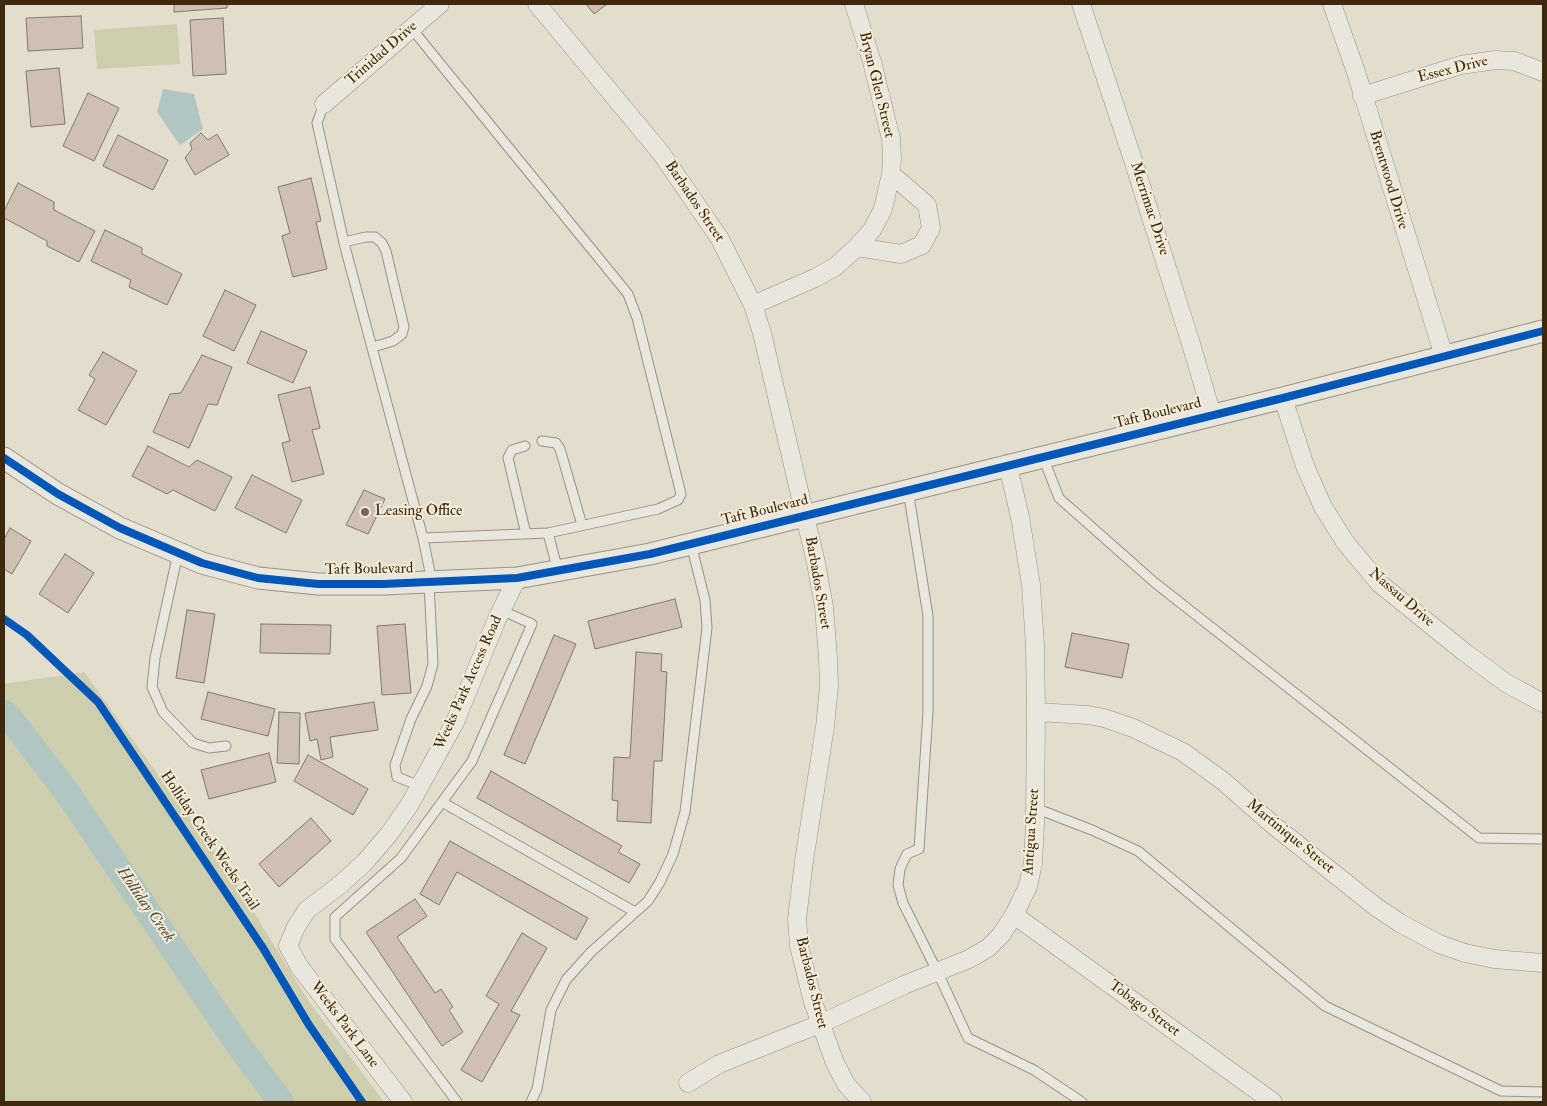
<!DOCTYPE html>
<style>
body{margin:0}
#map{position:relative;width:1547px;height:1106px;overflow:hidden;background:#e3ddcd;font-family:"IM FELL Double Pica",serif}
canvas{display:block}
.frame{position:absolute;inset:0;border:5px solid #3e290e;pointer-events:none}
</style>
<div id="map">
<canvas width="1547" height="1106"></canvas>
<div class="frame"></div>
</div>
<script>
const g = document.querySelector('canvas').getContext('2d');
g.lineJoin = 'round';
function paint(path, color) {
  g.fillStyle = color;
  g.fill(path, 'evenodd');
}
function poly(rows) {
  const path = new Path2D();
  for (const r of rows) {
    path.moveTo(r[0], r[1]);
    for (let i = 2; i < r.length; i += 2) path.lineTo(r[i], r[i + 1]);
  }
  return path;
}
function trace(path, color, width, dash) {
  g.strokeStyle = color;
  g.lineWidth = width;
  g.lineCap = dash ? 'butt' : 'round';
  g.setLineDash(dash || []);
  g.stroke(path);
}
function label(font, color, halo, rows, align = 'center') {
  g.font = font + ' "IM FELL Double Pica",serif';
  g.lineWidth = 4;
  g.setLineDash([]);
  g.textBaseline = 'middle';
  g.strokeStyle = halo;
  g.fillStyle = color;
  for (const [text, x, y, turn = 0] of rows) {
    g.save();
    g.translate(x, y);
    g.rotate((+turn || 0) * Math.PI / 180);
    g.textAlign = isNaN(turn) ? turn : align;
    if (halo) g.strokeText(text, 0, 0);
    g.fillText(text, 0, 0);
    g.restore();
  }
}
paint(poly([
 [177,24,180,64,97,69,94,30],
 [84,672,234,880,307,999,384,1102,4,1102,4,684]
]), '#cccead');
paint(poly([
 [163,89,194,94,203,129,180,145,157,112]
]), '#b1c6c1');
trace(poly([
 [4,713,9,717,66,791,239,1046,281,1102]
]), '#b1c6c1', 26);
const building = poly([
 [174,4,227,4,227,8,174,12,174,4],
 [586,4,607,4,594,14,586,4],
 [81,16,83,48,28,51,26,18,81,16],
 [223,18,226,74,193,76,190,20,223,18],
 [59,68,65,124,31,127,26,71,59,68],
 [88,93,119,108,94,161,63,146,88,93],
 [201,133,208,140,217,134,229,155,195,175,185,158,192,149,190,143,201,133],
 [118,135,168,160,153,190,103,166,118,135],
 [311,178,321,221,316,222,327,269,293,277,282,236,290,233,278,187,311,178],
 [18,183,54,202,54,210,95,231,79,262,47,246,47,241,4,218,4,211,18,183],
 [105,230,142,248,142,254,182,274,167,305,129,287,131,280,91,261,105,230],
 [225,290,256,305,234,351,203,336,225,290],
 [261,331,307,351,293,383,247,363,261,331],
 [103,352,137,371,106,425,78,410,95,379,89,375,103,352],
 [202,355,232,367,217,405,208,404,189,448,153,432,170,394,181,393,202,355],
 [310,387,320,428,312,430,324,474,292,482,282,443,290,441,278,395,310,387],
 [148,446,189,467,197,460,232,477,215,511,173,490,167,494,132,476,148,446],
 [252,475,302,500,286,533,235,508,252,475],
 [364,490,385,499,368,534,346,525,364,490],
 [10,528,31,541,12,574,4,569,4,539,10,528],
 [65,554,94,573,68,613,39,594,65,554],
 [675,599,682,627,595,649,588,621,675,599],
 [187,610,215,614,204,683,176,678,187,610],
 [261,624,331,625,330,654,260,653,261,624],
 [405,624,411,693,382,695,377,626,405,624],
 [1072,633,1129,644,1122,678,1065,667,1072,633],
 [554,635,576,644,525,764,504,755,554,635],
 [636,652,662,654,661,671,667,672,662,761,654,761,651,823,617,821,618,801,612,800,614,757,630,758,636,652],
 [208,692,275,709,268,736,201,719,208,692],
 [374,702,378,730,330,737,333,757,321,760,317,739,310,741,305,713,374,702],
 [279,712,300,713,299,764,277,763,279,712],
 [269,753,276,782,209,799,201,770,269,753],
 [308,755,368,789,353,815,294,781,308,755],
 [491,771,622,846,618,852,640,864,629,883,477,798,491,771],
 [311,818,331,841,279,887,259,864,311,818],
 [450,841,588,918,576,940,457,872,439,905,420,894,450,841],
 [415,899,427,916,397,937,435,993,441,989,453,1007,449,1010,463,1032,442,1046,366,932,415,899],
 [522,933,547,948,511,1011,520,1015,482,1082,461,1070,499,1004,486,996,522,933]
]);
paint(building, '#cec0b3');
trace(building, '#7f796d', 1);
const service = poly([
 [412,29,628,294,637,318,681,494,678,500,658,509,548,533,423,538],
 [324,104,317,123,345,247,423,538,432,582],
 [344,242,366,237,375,237,382,243,386,251,404,327,402,334,393,341,373,347],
 [542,441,556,443,560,449,582,525],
 [525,446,512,450,508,458,526,534],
 [1043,457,1059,498,1154,582,1479,838,1543,839],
 [908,490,928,616,928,712,919,849,907,854,900,869,898,885,903,903,938,973,968,1038,1034,1070,1082,1102],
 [548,533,558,571],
 [178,553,155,658,152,687,163,712,193,743,209,748,226,746],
 [420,786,397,777,395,765,411,719,427,686,433,664,429,583],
 [442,802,635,912],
 [1035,808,1092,830,1138,851,1325,1006,1501,1091,1543,1092],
 [457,1102,335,939,335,917,401,858,472,761,532,624,501,610],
 [531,1102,537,1089,551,1010,566,980,591,952,648,901,660,882,673,854,685,812,707,628,705,600,691,544]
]);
const minor = poly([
 [537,4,661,153,720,239,753,305,762,333,816,563,824,607,828,658,829,686,825,727,804,861,797,919,799,946,813,1002,835,1063,846,1084,862,1102],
 [1081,4,1133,160,1191,344,1212,415],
 [1332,4,1356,72,1444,356],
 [1362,96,1461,65,1495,60,1514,61,1543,72],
 [324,104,440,4],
 [857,247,901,254,922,245,931,228,927,205,891,174],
 [753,305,815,278,835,267,857,247,872,230,883,209,891,174,892,158,891,139,872,62,854,4],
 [1283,398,1305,466,1323,507,1345,542,1379,583,1463,651,1506,683,1543,703],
 [1036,712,1088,715,1104,718,1133,728,1183,752,1223,781,1272,824,1376,907,1400,923,1439,944,1465,953,1494,959,1543,963],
 [1014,915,1273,1102],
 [688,1083,719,1064,820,1024,904,985,969,959,988,948,1001,935,1014,915,1028,886,1033,863,1035,824,1036,712,1035,646,1031,585,1020,517,1008,466],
 [403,1102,299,966,288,946,296,927,307,910,341,884,365,862,389,834,410,804,455,722,497,619,517,578]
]);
const tertiary = poly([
 [4,458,58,494,120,528,202,563,258,578,318,584,383,584,517,578,650,554,1283,398,1543,331]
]);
trace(service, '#989285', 11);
trace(minor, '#989285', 19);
trace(tertiary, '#989285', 23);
trace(service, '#e9e6de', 9);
trace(minor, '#e9e6de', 18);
trace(tertiary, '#e9e6de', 21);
trace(poly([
 [4,458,58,494,120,528,202,563,258,578,318,584,383,584,517,578,650,554,1283,398,1543,331],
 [4,619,27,635,98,702,263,948,309,1025,362,1102]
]), '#0057b8', 8);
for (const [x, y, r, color] of [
 [365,512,5,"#786851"]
]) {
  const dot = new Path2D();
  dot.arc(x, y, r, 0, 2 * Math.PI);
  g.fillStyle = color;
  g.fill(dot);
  trace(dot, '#f3ecd8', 2);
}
label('15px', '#3e290e', '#f3ecd8', [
 ["Trinidad Drive",382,54,-41],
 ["Essex Drive",1453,70,-14],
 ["Bryan Glen Street",876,85,76],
 ["Brentwood Drive",1388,180,73],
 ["Barbados Street",694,202,56],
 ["Merrimac Drive",1149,209,72],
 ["Taft Boulevard",1158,414,-14],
 ["Taft Boulevard",765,511,-14],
 ["Taft Boulevard",369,570,-1],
 ["Barbados Street",817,583,80],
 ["Nassau Drive",1401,598,41],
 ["Weeks Park Access Road",469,683,-66],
 ["Antigua Street",1032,832,-86],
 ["Martinique Street",1290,837,39],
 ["Holliday Creek Weeks Trail",209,841,56],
 ["Barbados Street",811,983,76],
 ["Tobago Street",1144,1009,36],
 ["Weeks Park Lane",344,1025,53]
]);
label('15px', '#3e290e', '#f3ecd8', [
 ["Leasing Office",375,512]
], 'left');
label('italic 16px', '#554e3a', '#f3ecd8', [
 ["Holliday Creek",145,905,55]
]);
</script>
